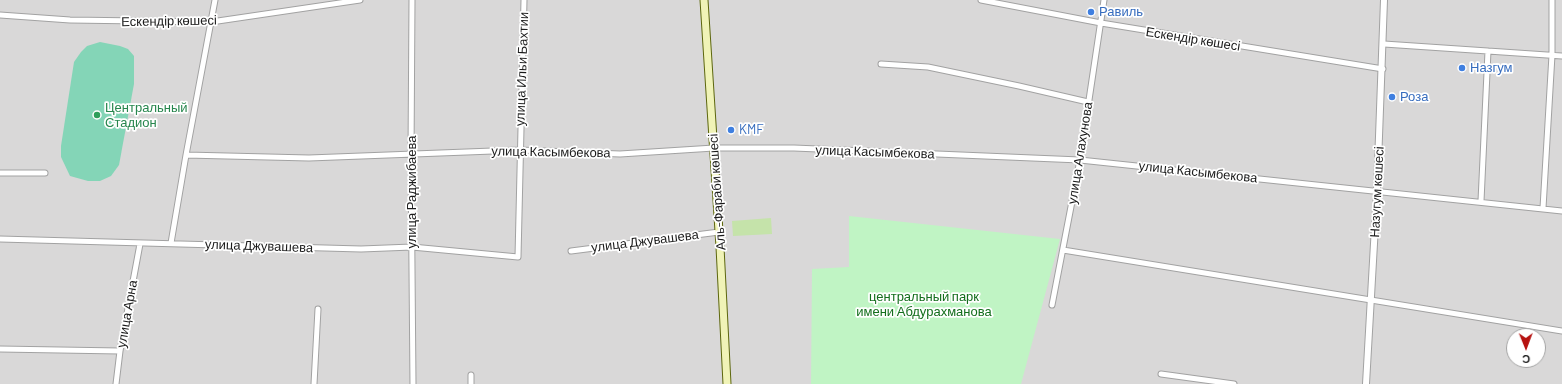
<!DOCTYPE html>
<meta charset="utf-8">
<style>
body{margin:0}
#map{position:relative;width:1562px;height:384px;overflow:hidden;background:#ece8e1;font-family:Barlow,sans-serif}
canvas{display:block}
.north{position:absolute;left:1506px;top:328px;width:40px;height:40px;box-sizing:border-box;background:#fff;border:1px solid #a4a4a4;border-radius:50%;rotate:179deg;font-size:11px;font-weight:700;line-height:16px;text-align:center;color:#1b1b1b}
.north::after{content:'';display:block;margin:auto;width:14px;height:18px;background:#b61210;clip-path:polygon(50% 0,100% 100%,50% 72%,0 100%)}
</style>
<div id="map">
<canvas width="1562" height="384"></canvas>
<div class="north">С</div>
</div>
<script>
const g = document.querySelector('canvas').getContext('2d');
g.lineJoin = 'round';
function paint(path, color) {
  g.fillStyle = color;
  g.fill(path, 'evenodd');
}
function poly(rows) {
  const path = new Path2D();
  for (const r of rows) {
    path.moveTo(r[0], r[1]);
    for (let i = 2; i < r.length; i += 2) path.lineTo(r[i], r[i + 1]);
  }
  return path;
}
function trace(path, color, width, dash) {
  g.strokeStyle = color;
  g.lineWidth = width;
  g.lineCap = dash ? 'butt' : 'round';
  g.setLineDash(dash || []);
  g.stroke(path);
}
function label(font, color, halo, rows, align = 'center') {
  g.font = font + ' Barlow,sans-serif';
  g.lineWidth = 3.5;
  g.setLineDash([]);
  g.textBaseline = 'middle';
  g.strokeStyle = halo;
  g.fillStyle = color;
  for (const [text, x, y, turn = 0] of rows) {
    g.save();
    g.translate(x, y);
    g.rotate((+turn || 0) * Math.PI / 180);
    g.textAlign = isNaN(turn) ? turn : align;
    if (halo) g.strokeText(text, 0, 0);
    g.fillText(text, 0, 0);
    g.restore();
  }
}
paint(poly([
 [0,0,1562,0,1562,384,0,384],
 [1514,336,1538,336,1538,360,1514,360]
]), '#d9d8d8');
paint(poly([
 [771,218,772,234,733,236,732,221]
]), '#c5e3aa');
paint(poly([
 [849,216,1060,239,1021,384,811,384,812,269,849,267]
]), '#c0f4c4');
paint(poly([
 [100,42,120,46,128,49,134,56,134,84,119,165,111,176,100,181,88,181,70,176,61,157,61,146,74,62,81,52,87,46]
]), '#84d5b7');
const minor = poly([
 [412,0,411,155,413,384],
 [981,0,1101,23,1383,69],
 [0,15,70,20,211,22,360,0],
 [1384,44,1562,56],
 [881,64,928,67,1019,86,1088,102],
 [186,155,309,158,519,150,620,154,714,148,794,148,1080,160,1562,211],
 [0,173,45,173],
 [1481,201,1488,51],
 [1543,208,1552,55,1552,0],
 [0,239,361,249,412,247,518,257,524,0],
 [171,243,186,155,215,0],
 [1063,250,1562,331],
 [571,251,719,232],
 [1052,305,1080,160,1104,0],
 [0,349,120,351],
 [1161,374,1234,384],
 [471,375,471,384],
 [116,384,120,351,140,244],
 [314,384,318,309]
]);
const tertiary = poly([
 [1366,384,1377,191,1384,0]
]);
const secondary = poly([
 [704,0,720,247,727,384]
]);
trace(minor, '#a2a2a2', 7);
trace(tertiary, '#a2a2a2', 8);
trace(secondary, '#5c660d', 9);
trace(minor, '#fff', 5);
trace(tertiary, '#fff', 6);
trace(secondary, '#f0f3b7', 7);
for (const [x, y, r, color] of [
 [1091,12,4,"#3f7fe0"],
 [1462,68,4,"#3f7fe0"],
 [1392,97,4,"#3f7fe0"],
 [97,115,4,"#2e9e5b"],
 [731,130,4,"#3f7fe0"]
]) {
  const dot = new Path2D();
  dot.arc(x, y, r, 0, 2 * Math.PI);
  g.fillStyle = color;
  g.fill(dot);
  trace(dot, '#fff', 1.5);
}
label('13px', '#366cbe', '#fff', [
 ["Равиль",1099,12],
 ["Назгум",1470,68],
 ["Роза",1400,97],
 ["KMF",739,130]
], 'left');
label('13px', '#1b1b1b', '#fff', [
 ["Ескендір көшесі",169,21,-1],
 ["Ескендір көшесі",1193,39,9],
 ["улица Ильи Бахтии",522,69,-88],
 ["улица Касымбекова",551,152,1],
 ["улица Касымбекова",875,152,2],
 ["улица Алахунова",1080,153,-81],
 ["улица Касымбекова",1198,172,6],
 ["улица Раджибаева",412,192,-90],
 ["Аль-Фараби көшесі",717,192,-94],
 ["Назугум көшесі",1377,192,-87],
 ["улица Джувашева",645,241,-7],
 ["улица Джувашева",259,246,2],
 ["улица Арна",127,314,-80]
]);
label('13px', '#27864d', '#fff', [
 ["Центральный",105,108],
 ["Стадион",105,123]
], 'left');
label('13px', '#136e1c', '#fff', [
 ["центральный парк",924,297],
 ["имени Абдурахманова",924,312]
]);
</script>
